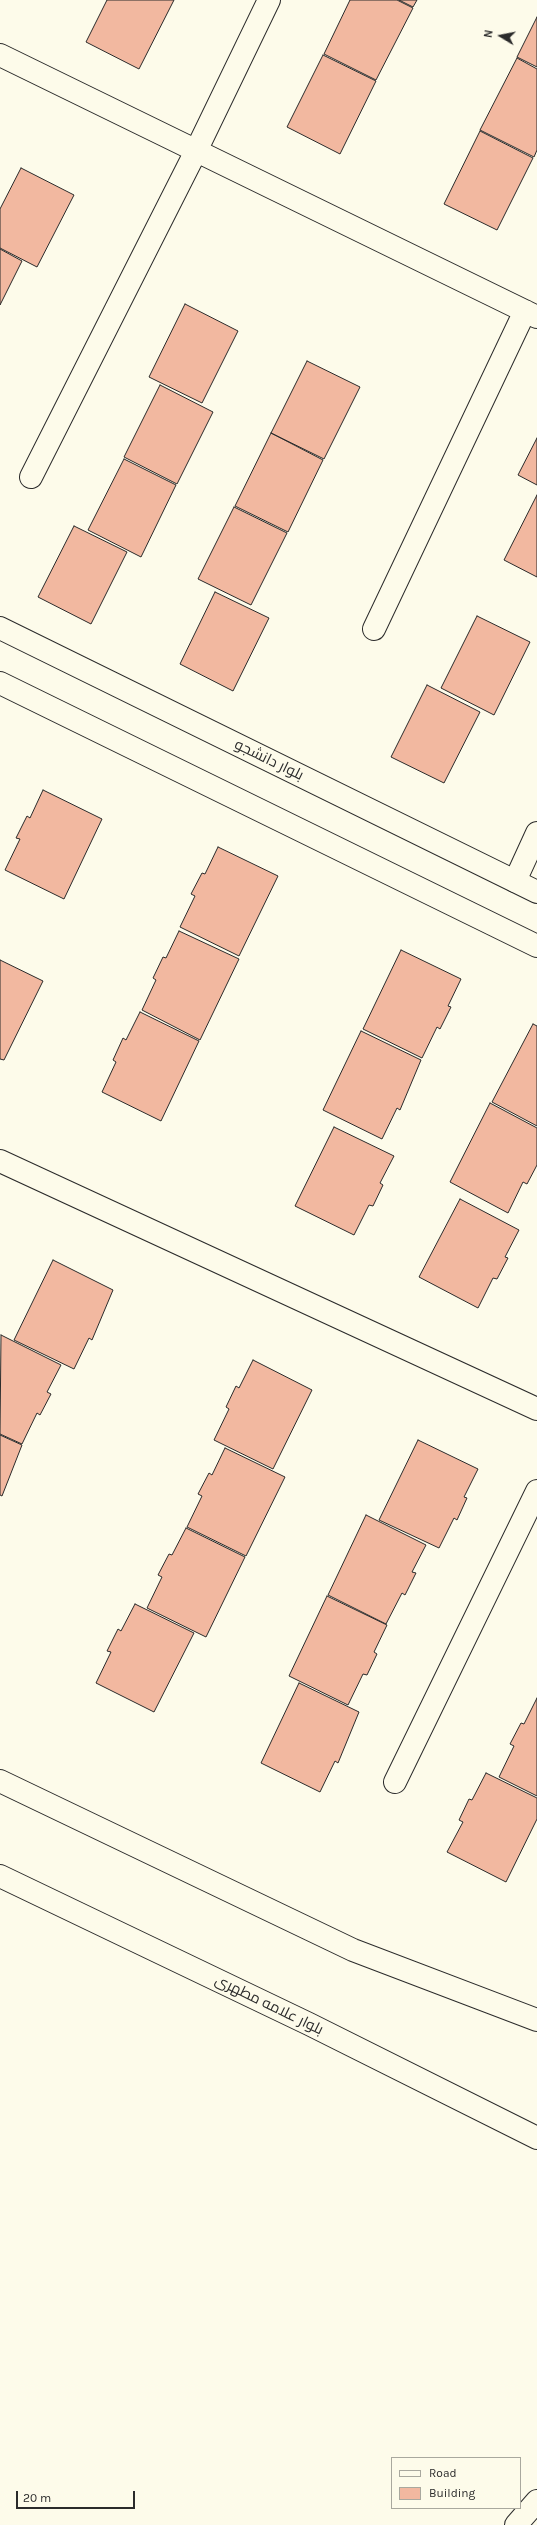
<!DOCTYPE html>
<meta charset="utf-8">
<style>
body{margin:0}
#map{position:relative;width:537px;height:2525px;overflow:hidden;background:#fdfbea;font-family:Karla,sans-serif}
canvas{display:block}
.legend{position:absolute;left:391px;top:2457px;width:130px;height:52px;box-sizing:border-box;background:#fdfbea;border:1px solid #a9a89e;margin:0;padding:5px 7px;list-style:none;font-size:12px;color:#2b2b2b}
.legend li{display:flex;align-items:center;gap:8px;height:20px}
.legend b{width:20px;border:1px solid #a9a89e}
.north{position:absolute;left:481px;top:16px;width:40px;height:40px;-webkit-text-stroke:3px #fdfbea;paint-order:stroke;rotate:280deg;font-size:11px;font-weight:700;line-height:16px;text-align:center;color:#2b2b2b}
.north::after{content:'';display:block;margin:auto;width:14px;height:18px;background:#2b2b2b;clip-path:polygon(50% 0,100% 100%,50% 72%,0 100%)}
.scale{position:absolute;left:16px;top:2491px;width:119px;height:18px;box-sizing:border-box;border:2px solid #2b2b2b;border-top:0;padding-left:5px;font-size:12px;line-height:14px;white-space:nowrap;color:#2b2b2b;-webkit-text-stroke:3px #fdfbea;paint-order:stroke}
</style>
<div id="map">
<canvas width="537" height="2525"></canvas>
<ul class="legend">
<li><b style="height:5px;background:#fdfbea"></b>Road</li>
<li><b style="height:11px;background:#f2b8a0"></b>Building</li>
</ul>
<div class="north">N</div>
<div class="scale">20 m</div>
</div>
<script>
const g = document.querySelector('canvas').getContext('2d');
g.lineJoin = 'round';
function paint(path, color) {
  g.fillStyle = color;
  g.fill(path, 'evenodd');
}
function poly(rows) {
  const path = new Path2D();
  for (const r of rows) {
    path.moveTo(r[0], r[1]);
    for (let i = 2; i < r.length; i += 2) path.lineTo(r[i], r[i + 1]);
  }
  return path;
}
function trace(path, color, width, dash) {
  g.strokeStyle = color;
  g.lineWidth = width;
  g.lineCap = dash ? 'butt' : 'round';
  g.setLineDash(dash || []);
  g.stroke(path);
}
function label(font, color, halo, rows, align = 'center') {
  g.font = font + ' Karla,Cairo,sans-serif';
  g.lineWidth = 3;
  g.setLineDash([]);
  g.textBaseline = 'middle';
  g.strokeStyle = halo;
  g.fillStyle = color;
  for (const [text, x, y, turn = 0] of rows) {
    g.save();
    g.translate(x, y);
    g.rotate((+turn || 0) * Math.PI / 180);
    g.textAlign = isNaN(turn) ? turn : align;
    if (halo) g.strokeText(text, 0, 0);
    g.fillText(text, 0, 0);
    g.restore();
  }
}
const building = poly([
 [107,0,174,0,139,69,86,42,107,0],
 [350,0,397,0,413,8,376,80,324,54,350,0],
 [399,0,417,0,413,7,399,0],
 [537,17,537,67,517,57,537,17],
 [323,55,376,81,340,154,287,127,323,55],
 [517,58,537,69,537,150,534,157,480,130,517,58],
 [480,131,533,158,497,230,444,204,480,131],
 [21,168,74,195,37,267,0,248,0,209,21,168],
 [0,249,22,261,0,305,0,249],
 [185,304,238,331,202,403,149,377,185,304],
 [307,361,360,387,324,459,271,433,307,361],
 [160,385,213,412,177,484,124,457,160,385],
 [271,433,323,460,288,532,235,506,271,433],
 [537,438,537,485,518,475,537,438],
 [124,459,176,485,141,557,88,530,124,459],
 [537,495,537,577,504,560,537,495],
 [234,507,287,533,251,605,198,579,234,507],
 [74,526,127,552,91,624,38,597,74,526],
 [215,592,269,618,233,691,180,664,215,592],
 [477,616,530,642,494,715,441,688,477,616],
 [427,685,480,712,444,783,391,757,427,685],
 [43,790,102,819,64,899,5,870,20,839,16,838,27,816,30,818,43,790],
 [218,847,278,876,239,956,180,927,195,896,191,894,202,873,205,874,218,847],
 [179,931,239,959,200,1040,142,1010,156,980,153,978,163,957,166,958,179,931],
 [401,950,461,979,448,1006,451,1007,440,1029,437,1027,422,1058,363,1029,401,950],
 [0,960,43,981,4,1060,0,1059,0,960],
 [140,1012,199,1041,161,1121,102,1092,116,1062,113,1060,123,1038,126,1040,140,1012],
 [533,1024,537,1026,537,1126,492,1102,533,1024],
 [361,1031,421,1060,400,1110,397,1108,382,1139,323,1110,361,1031],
 [490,1103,537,1128,537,1165,527,1184,523,1182,508,1213,450,1182,490,1103],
 [334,1127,394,1156,380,1183,383,1185,373,1206,369,1205,354,1235,295,1206,334,1127],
 [460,1199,519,1230,505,1257,508,1258,497,1279,493,1278,478,1308,419,1277,460,1199],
 [53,1260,113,1290,92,1340,89,1338,74,1369,14,1340,53,1260],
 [1,1335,61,1365,47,1392,51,1394,40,1415,37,1413,22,1444,0,1434,1,1335],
 [253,1360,312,1390,273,1469,214,1440,229,1409,226,1407,236,1386,239,1388,253,1360],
 [0,1435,22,1445,2,1496,0,1495,0,1435],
 [418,1440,478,1469,464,1497,467,1498,457,1520,454,1518,439,1548,379,1520,418,1440],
 [225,1448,285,1477,246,1556,187,1527,202,1496,198,1494,209,1473,212,1475,225,1448],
 [366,1515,426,1545,412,1572,416,1573,405,1595,402,1593,386,1624,328,1595,366,1515],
 [186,1528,245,1557,206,1637,147,1608,162,1577,158,1575,169,1554,172,1555,186,1528],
 [327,1596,387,1625,374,1652,377,1654,367,1675,363,1674,348,1705,289,1676,327,1596],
 [135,1604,194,1633,154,1712,96,1683,111,1652,107,1651,118,1629,121,1631,135,1604],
 [299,1683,359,1712,338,1763,335,1761,320,1792,261,1763,299,1683],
 [537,1698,537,1796,499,1777,514,1746,510,1744,521,1723,524,1724,537,1698],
 [486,1773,537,1798,537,1819,506,1882,447,1852,463,1822,459,1820,469,1799,472,1800,486,1773]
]);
paint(building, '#f2b8a0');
trace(building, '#2b2b2b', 1);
const minor = poly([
 [0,55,537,317],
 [31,477,196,151,269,0],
 [374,629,525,311],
 [515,881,537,833],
 [0,1161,537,1409],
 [395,1782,537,1491]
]);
const tertiary = poly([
 [0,628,537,892],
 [0,683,537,946],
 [0,1781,353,1950,537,2020],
 [0,1876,309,2024,537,2138],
 [516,2525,537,2501]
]);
trace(minor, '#2b2b2b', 24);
trace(tertiary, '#2b2b2b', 24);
trace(minor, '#fdfbea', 22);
trace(tertiary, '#fdfbea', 22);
label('15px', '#2b2b2b', '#fdfbea', [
 ["بلوار دانشجو",269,760,26],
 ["بلوار علامه مطهری",269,2005,26]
]);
</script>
